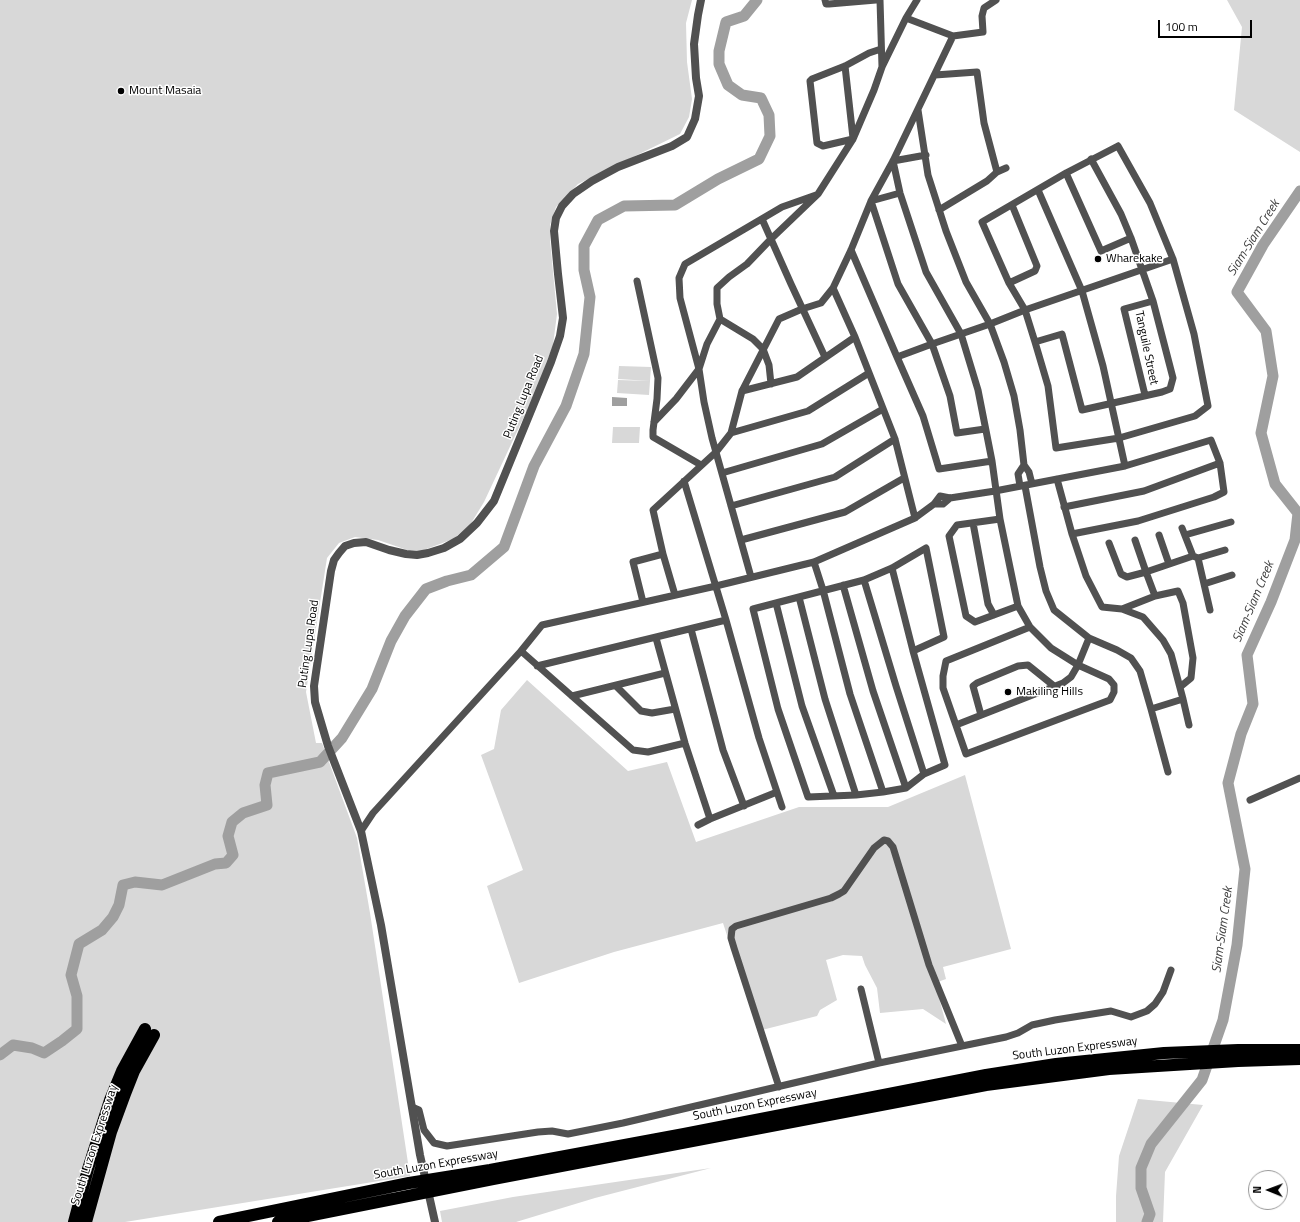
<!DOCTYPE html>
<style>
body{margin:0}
#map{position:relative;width:1300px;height:1222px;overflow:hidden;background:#fff;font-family:"Titillium Web",sans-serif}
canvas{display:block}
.north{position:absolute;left:1248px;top:1170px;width:40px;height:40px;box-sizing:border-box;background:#fff;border:1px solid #999;border-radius:50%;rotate:271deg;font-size:11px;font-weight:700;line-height:16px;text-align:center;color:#000}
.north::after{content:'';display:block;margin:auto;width:14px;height:18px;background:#000;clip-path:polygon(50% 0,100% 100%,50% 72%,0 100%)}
.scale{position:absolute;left:1158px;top:20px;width:94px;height:18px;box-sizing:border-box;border:2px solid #000;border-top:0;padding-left:5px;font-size:12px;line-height:14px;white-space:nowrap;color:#000;-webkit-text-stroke:3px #fff;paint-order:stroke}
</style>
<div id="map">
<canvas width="1300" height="1222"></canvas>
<div class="north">N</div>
<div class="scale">100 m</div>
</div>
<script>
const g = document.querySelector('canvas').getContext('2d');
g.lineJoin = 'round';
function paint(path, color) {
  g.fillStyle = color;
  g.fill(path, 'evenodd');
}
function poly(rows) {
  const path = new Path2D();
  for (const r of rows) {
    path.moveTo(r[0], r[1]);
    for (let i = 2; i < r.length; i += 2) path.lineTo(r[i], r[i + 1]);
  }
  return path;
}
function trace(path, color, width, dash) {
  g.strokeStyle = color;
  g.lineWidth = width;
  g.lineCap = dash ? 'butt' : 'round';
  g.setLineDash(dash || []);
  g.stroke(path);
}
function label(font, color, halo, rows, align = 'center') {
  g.font = font + ' "Titillium Web",sans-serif';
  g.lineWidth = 3;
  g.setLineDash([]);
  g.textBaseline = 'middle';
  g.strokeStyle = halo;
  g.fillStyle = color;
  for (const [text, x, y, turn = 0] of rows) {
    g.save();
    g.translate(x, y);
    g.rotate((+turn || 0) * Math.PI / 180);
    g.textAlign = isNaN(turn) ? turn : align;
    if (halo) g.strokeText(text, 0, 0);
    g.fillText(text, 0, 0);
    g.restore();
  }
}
paint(poly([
 [0,0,692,0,686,23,687,62,692,99,689,117,680,134,578,184,556,207,550,225,550,240,557,314,553,345,537,389,484,502,470,525,453,539,416,553,378,540,355,537,339,543,327,558,306,692,316,743,322,743,357,838,370,913,410,1176,125,1222,0,1222],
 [1227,0,1300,0,1300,152,1234,110,1242,27],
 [619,366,651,367,650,381,618,379],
 [618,380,650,381,649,395,617,393],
 [613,427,640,427,639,443,612,443],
 [527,680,628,771,667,762,696,842,799,807,888,807,965,775,1011,949,943,967,946,979,935,983,946,1024,923,1009,880,1013,877,988,865,965,862,956,843,955,826,960,837,1000,820,1010,817,1016,758,1031,723,923,614,952,519,983,487,886,523,870,481,755,494,749,501,710],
 [1138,1099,1203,1105,1165,1172,1163,1222,1116,1222,1116,1196,1119,1156],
 [711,1168,595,1198,516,1222,442,1222,440,1211,513,1197]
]), '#d8d8d8');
paint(poly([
 [612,397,627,398,627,406,612,406]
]), '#9f9f9f');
trace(poly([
 [0,1055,13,1045,32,1048,44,1053,62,1041,77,1029,77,996,71,975,79,944,102,930,113,917,119,905,123,885,135,882,162,885,215,864,226,863,233,855,228,836,232,822,243,813,267,805,265,785,268,773,320,762,342,738,372,689,391,641,405,616,426,589,447,581,471,575,504,547,534,466,566,406,584,354,590,297,584,270,584,246,598,220,624,206,675,205,718,179,759,159,770,136,769,115,761,98,742,95,728,85,719,64,719,51,726,22,744,16,757,0],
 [1147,1222,1150,1214,1141,1188,1141,1168,1151,1144,1202,1080,1223,1020,1237,945,1245,869,1228,783,1241,734,1253,704,1247,655,1271,602,1295,540,1298,513,1275,484,1261,433,1273,376,1266,331,1237,292,1263,245,1300,191]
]), '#9f9f9f', 11);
trace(poly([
 [825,0,826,4,829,4,876,0],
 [880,0,882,67],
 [906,18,953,36,983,32,982,16,984,8,996,0],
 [845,66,853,138],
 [935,75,977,72,984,123,997,172,987,181,939,210],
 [918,110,928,175,946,231,966,282,990,324,1004,362,1014,396,1020,430,1024,465,1029,472,1032,484],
 [853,139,823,146,817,143,810,81,812,79,845,66,869,53,881,49],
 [1118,146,1150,203,1173,259,1194,334,1208,406,1195,416,1119,438,1056,448,1048,386,1035,342,1025,310,1009,283,982,222,1066,173,1118,146],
 [893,161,900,193,926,272,961,334,978,390,992,461,1000,519,1018,606,1030,627,1051,648,1078,665,1109,679,1114,685,1114,692,1110,700,966,754,943,688,943,676,946,661,1030,627],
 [893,161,926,155],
 [997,172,1006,168],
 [1066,173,1101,251,1131,238],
 [1038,190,1082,291,1103,366,1125,466],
 [871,201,898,284,932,344,950,396,957,433,985,429],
 [871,201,900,193],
 [762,219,791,284,825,357],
 [851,250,897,357,923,416,939,469,992,461],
 [637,281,658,378,657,399,653,430,653,437,701,465],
 [1009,283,1035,271,1037,266,1012,205],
 [833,288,855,337,895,439,915,518],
 [720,319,753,339,763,349,769,365,771,384],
 [1035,342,1062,334,1082,410,1162,392,1170,389,1173,378,1153,301,1131,238,1121,214,1091,159],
 [897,357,932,344,990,324,1025,310,1173,259],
 [742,391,797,377,855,337],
 [1145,395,1124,309,1153,301],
 [654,422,676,399,699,369,707,344,720,319,717,304,717,288,729,277,747,264,771,239,818,194,853,139,874,90,882,67,906,18,917,0],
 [731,433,808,411,869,373],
 [722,473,822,444,883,409],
 [1057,479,1072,534,1086,576,1102,607,1122,609,1143,617,1163,640,1171,654,1183,699,1189,725],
 [684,481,726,620,759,738,782,807],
 [1020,486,1018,474,1024,465],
 [1025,486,1040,567,1046,591,1054,610,1089,638,1117,650,1131,658,1140,671,1151,709,1168,772],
 [934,504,943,504,950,498],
 [731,506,835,477,895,439],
 [1064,507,1144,491,1220,463],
 [1000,519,957,525,949,536,966,616,975,622,1018,606],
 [973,523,988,604,994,615],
 [1159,535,1169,564],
 [1185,535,1231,522],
 [741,540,845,512,904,478],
 [1135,540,1146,572,1193,556,1182,528],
 [1109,543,1121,574,1127,577,1146,572,1155,596],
 [1193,556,1198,558,1210,610],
 [1198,558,1225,550],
 [814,562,823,590,850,694,883,792],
 [892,568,913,651,945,765,924,774,906,788,883,792,856,795,808,797,778,709,753,609,864,580,892,568,926,548,944,637,913,651],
 [751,577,712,438,704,402,699,369,680,298,679,278,685,264,782,207,816,195],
 [864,580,896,686,924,774],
 [1204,584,1232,575],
 [843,585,873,691,906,788],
 [675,595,663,554,653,510,716,452,731,433,742,391,779,319,802,309,821,303,833,288,851,250,871,201,893,161,953,36],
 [799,597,825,699,856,795],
 [643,602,633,562,663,554],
 [776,603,802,706,834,796],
 [1122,609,1155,596,1178,591,1183,603,1193,658,1191,678,1180,687],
 [691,629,723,750,744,806],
 [656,638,685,743,710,819],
 [521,651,542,625,716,586,814,562,915,518,934,504,940,496,950,498,995,491,1125,466,1211,440,1220,463,1224,492,1214,497,1138,521,1072,534],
 [537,666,726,620],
 [616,686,641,711,652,713,675,709],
 [572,696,665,673],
 [1151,709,1183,699],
 [981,715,973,686,977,683,1018,666,1028,665,1054,686],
 [956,725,1063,683,1071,677,1078,665,1089,638],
 [1250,800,1300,778],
 [698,825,710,819,777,792],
 [361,831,373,813,521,651,633,750,648,752,685,743],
 [879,1063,1006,1037,1018,1033,1032,1025,1055,1020,1111,1011,1131,1017,1147,1011,1155,1004,1163,992,1171,970],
 [779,1087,734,948,731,938,732,929,736,926,831,898,839,894,844,891,874,848,884,840,888,841,893,847,929,965,962,1046],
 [412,1107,419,1110,424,1130,434,1143,447,1146,538,1132,552,1131,568,1134,623,1123,879,1063,861,989]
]), '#515151', 7);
trace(poly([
 [435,1222,420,1155,381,925,361,831,328,746,315,702,314,686,331,571,334,560,339,553,345,546,354,543,366,542,389,550,406,554,417,555,428,553,444,548,460,539,477,523,494,501,551,362,560,336,563,318,558,274,554,231,556,218,562,206,573,194,592,181,618,167,672,146,687,137,695,119,699,96,696,78,694,44,698,15,701,0]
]), '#515151', 8);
trace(poly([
 [74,1222,88,1169,110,1100,122,1071,145,1029],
 [86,1222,111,1132,125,1094,134,1071,154,1035],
 [219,1222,409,1183,490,1170,684,1134,986,1075,1056,1064,1164,1053,1238,1050,1300,1050],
 [278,1222,493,1179,986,1085,1109,1069,1238,1061,1300,1059]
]), '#000', 12);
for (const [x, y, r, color] of [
 [121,91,4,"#000"],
 [1098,259,4,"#000"],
 [1008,692,4,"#000"]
]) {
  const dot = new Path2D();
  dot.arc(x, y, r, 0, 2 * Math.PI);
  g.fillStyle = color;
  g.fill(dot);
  trace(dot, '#fff', 1.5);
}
label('12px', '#000', '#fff', [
 ["Mount Masaia",129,91],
 ["Wharekake",1106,259],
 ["Makiling Hills",1016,692]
], 'left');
label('12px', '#000', '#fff', [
 ["Tanguile Street",1146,348,78],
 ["Puting Lupa Road",524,397,-68],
 ["Puting Lupa Road",309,644,-82],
 ["South Luzon Expressway",1075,1049,-7],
 ["South Luzon Expressway",755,1105,-11],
 ["South Luzon Expressway",95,1145,-72],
 ["South Luzon Expressway",436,1165,-10]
]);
label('italic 13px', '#404040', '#fff', [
 ["Siam-Siam Creek",1254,238,-58],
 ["Siam-Siam Creek",1254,602,-67],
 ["Siam-Siam Creek",1223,930,-82]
]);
</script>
